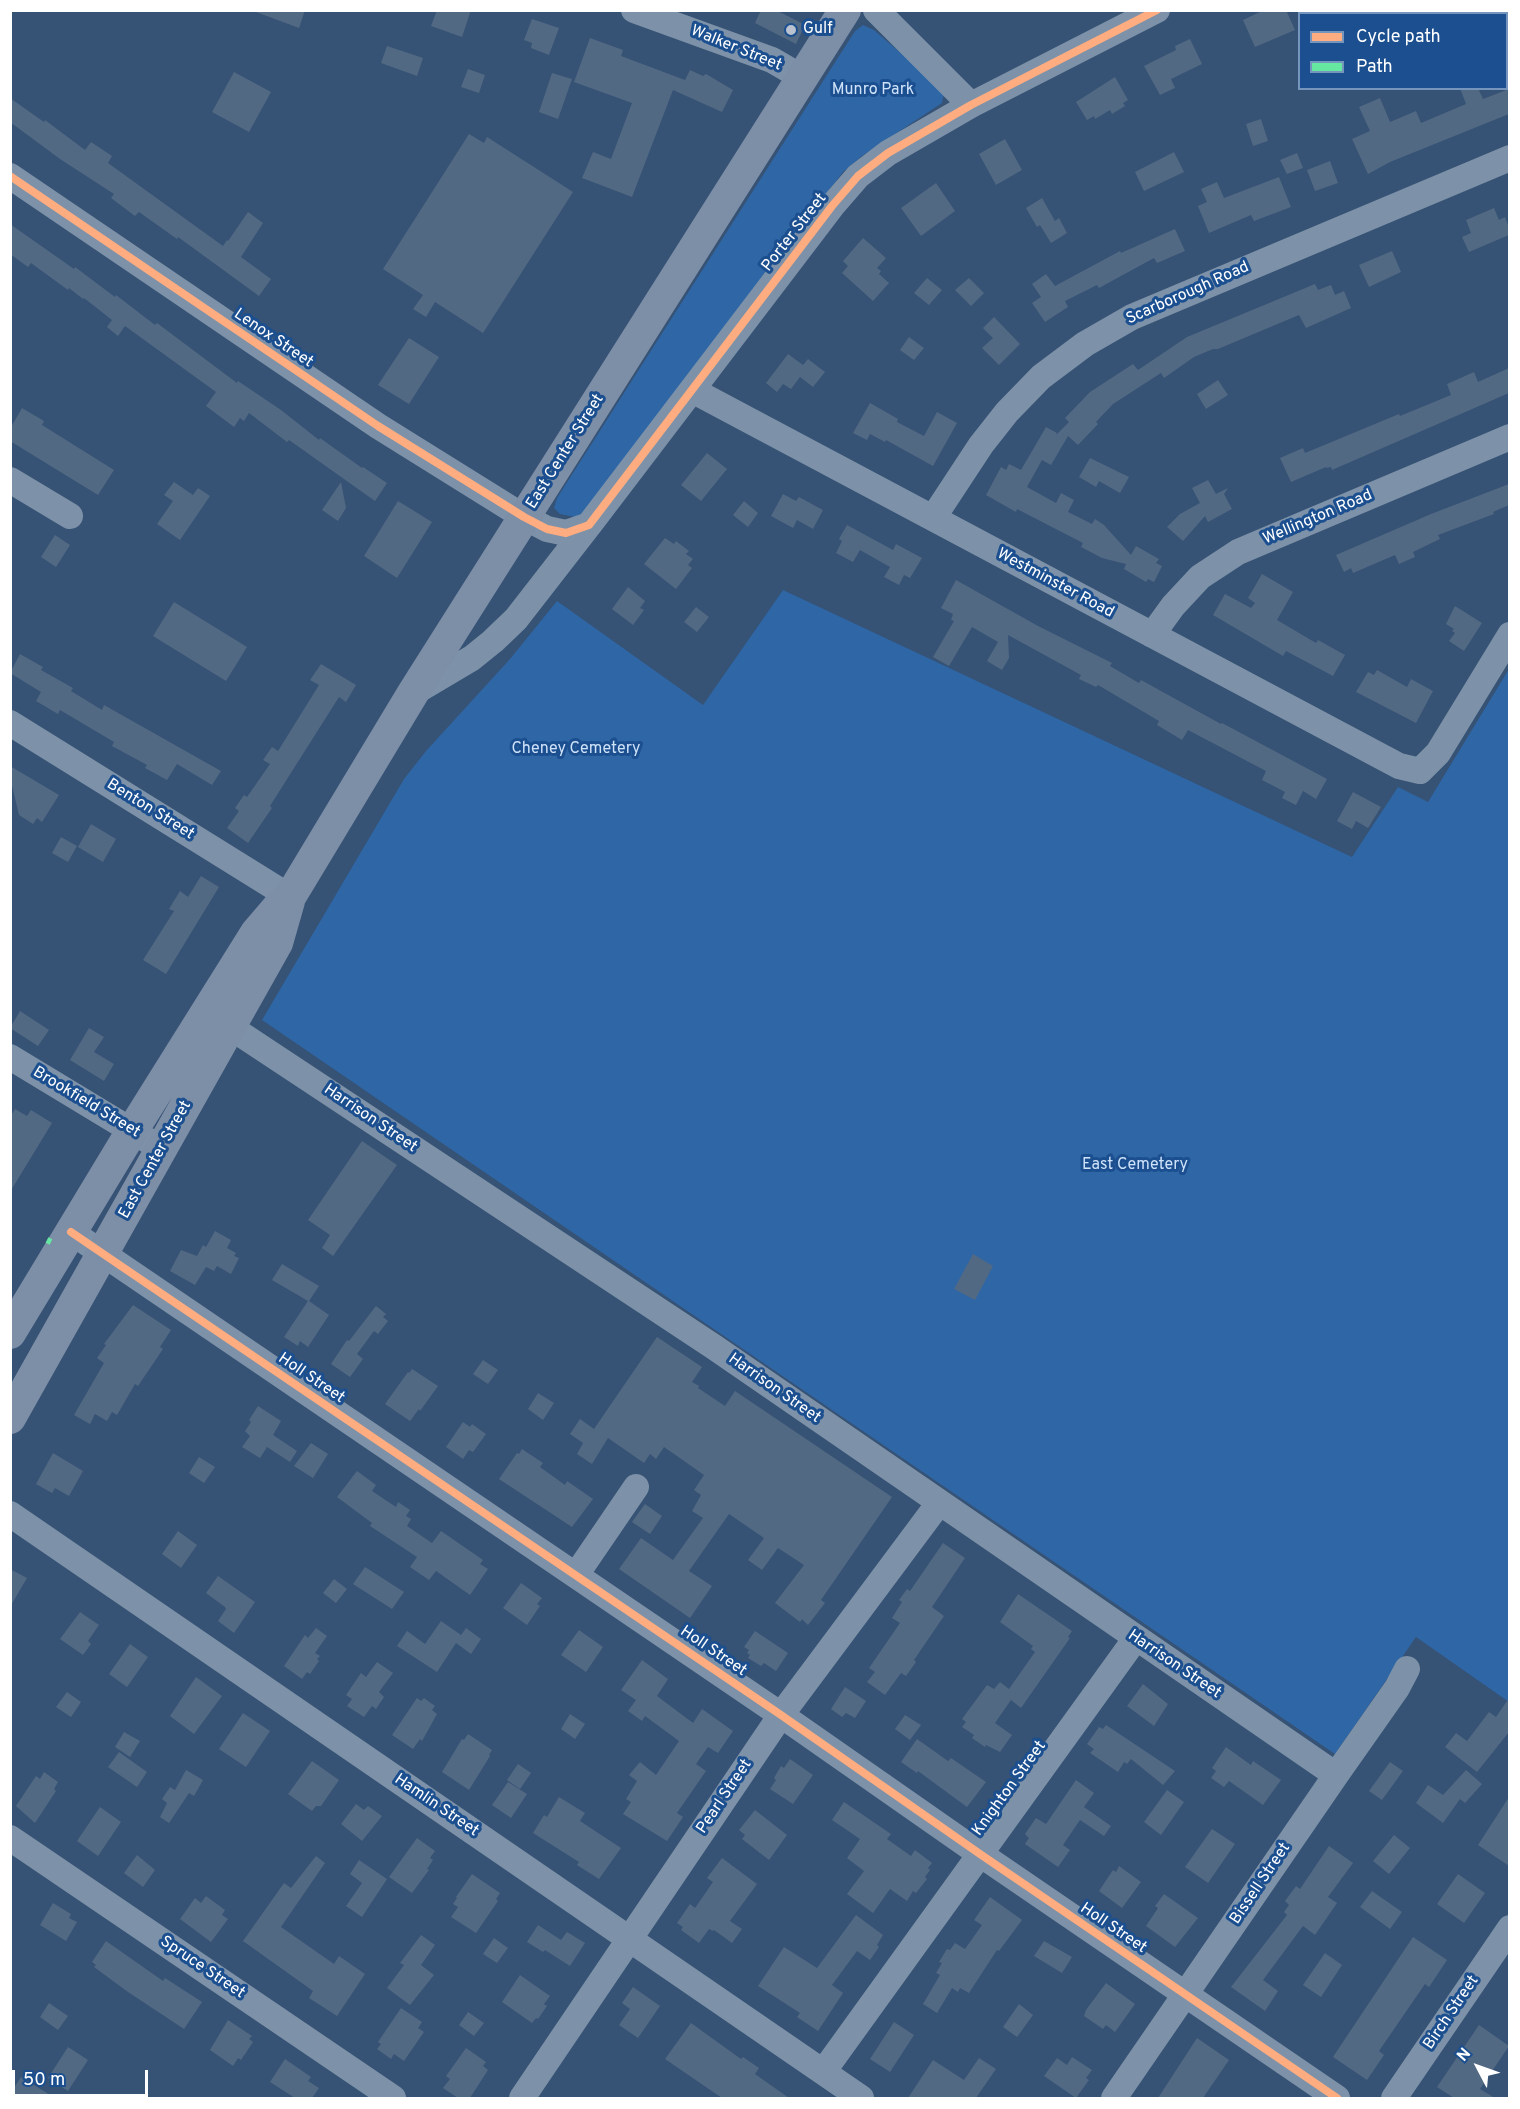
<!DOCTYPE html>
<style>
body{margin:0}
#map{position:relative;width:1520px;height:2109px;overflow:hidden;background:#365274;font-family:Overpass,sans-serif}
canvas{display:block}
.frame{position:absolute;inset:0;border:12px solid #fff;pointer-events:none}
.legend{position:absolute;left:1298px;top:12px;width:210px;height:78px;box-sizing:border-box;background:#1b4f8f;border:2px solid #7695bc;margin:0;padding:8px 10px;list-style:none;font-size:18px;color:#fff}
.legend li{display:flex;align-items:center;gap:12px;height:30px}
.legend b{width:30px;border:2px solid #7695bc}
.north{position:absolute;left:1448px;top:2037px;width:60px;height:60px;-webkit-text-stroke:4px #1b4f8f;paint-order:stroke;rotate:311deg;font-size:16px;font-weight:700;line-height:24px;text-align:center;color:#fff}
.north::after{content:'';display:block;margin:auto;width:21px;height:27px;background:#fff;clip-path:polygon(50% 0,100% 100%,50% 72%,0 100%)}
.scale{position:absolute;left:12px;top:2070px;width:136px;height:27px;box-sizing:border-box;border:3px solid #fff;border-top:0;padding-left:8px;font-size:18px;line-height:21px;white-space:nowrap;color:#fff;-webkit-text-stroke:4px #1b4f8f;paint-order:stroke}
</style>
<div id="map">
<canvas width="1520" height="2109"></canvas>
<div class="frame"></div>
<ul class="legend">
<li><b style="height:8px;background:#ffac80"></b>Cycle path</li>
<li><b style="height:8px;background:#66e7a1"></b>Path</li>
</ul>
<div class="north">N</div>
<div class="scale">50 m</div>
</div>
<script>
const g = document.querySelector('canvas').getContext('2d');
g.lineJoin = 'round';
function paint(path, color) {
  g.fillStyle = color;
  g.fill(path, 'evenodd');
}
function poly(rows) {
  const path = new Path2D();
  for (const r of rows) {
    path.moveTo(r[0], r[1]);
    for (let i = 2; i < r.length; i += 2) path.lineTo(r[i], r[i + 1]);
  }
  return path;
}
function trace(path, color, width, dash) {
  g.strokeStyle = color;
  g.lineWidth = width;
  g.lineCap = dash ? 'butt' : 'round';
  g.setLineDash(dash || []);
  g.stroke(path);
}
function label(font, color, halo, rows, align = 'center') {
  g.font = font + ' Overpass,sans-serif';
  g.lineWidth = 6;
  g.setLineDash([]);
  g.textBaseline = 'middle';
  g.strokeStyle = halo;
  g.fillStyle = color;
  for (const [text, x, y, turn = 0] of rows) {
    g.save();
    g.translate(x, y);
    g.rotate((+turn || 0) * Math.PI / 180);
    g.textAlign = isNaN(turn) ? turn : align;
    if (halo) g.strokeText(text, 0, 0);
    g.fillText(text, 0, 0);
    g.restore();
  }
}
paint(poly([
 [863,25,874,30,940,87,944,93,942,103,862,156,843,172,583,513,575,517,560,514,554,508,557,498,855,31],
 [783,590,1352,857,1398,787,1428,802,1509,669,1509,1702,1416,1637,1335,1754,262,1020,404,779,426,751,510,659,557,601,703,705]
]), '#2f66a5');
paint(poly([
 [257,10,305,10,299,28,256,12],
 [437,10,471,10,462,37,431,26],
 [761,10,776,10,805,25,796,44,755,23],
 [1264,10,1286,10,1295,30,1255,47,1243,20],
 [532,19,559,28,549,55,531,48,532,43,524,40],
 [590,38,623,50,621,56,685,80,690,70,703,76,706,74,733,90,722,112,673,90,632,197,582,178,593,152,611,159,632,103,574,82],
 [1190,39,1202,64,1171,79,1175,88,1160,95,1144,66,1176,50,1175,46],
 [387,46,423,58,417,76,381,63],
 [468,69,485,75,479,93,461,87],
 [234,72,271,92,249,132,212,112],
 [552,73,572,79,558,119,539,112],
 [1115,77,1128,100,1123,103,1125,106,1112,114,1110,110,1095,119,1094,116,1087,120,1076,102],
 [1460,88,1478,88,1483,99,1509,89,1509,114,1390,162,1368,174,1352,139,1370,131,1359,107,1380,98,1390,122,1416,111,1421,123,1466,104],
 [10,98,44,122,45,120,85,150,91,142,112,156,108,163,223,246,227,240,228,241,248,212,263,223,241,257,271,279,259,296,178,237,177,239,139,212,135,216,111,198,114,194,60,159,10,122],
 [1261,119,1268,141,1253,146,1246,124],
 [469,134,484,143,487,137,573,192,483,333,435,302,426,317,413,309,423,295,383,269],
 [1005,139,1022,170,996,185,979,154],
 [1174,152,1184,172,1144,191,1135,172],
 [1297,153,1303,168,1287,174,1280,160],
 [1330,161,1338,183,1315,191,1307,170],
 [1279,177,1291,207,1254,221,1251,215,1209,233,1198,206,1207,202,1201,189,1217,182,1224,198],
 [936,183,955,211,921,236,901,208],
 [1042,198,1055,221,1059,218,1067,233,1051,243,1040,225,1037,227,1026,208],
 [1494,208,1499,220,1505,217,1509,228,1509,235,1469,252,1462,237,1471,233,1466,220],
 [10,224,74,269,75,267,115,297,116,295,155,325,157,323,237,383,238,381,281,410,319,440,320,438,362,468,363,467,387,483,375,501,289,440,287,442,249,413,244,421,240,418,234,427,206,406,216,392,125,326,118,336,107,327,112,320,84,298,83,299,69,288,68,290,31,263,28,267,10,254],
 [1175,229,1185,251,1157,263,1154,258,1099,288,1097,285,1065,301,1068,307,1045,322,1032,303,1041,297,1032,284,1046,274,1055,286,1120,251,1121,253],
 [863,238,886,258,877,268,881,271,879,274,889,283,873,301,842,273,848,266,843,261],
 [1392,251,1401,272,1369,287,1359,265],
 [927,278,942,290,929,305,914,293],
 [969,278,984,293,971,306,955,290],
 [1315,284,1318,290,1331,285,1335,295,1344,291,1351,308,1306,328,1299,315,1218,349,1213,349,1194,357,1164,378,1161,373,1113,404,1096,422,1098,424,1078,445,1068,436,1051,465,1042,460,1027,487,1056,503,1061,493,1074,500,1068,512,1092,524,1095,519,1104,525,1131,555,1136,546,1159,559,1156,563,1162,566,1154,582,1148,579,1146,582,1124,569,1126,564,1102,558,1081,547,1083,543,1017,509,1016,512,986,495,1001,467,1006,470,1009,464,1021,470,1046,427,1057,433,1056,435,1069,422,1065,418,1090,392,1133,364,1138,370,1187,337],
 [994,317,1020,344,999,365,982,348,993,338,983,328],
 [909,337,924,348,914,360,900,350],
 [409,338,439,357,409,404,378,385],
 [788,354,803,365,808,359,825,372,813,387,800,377,791,389,783,384,777,392,766,383],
 [1509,368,1509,393,1332,470,1331,467,1326,468,1326,467,1291,482,1280,458,1303,448,1305,453,1399,414,1400,416,1451,395,1447,384,1474,372,1478,382],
 [1218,380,1228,395,1206,409,1197,394],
 [870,403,898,419,897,422,924,436,937,412,957,423,933,466,886,440,885,442,870,434,867,440,853,433],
 [22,408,44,421,42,425,114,470,98,495,10,441,10,429],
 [707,453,727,469,701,501,681,485],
 [1090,458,1129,477,1120,493,1099,481,1096,487,1079,477],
 [1208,480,1216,494,1228,488,1224,494,1232,509,1208,522,1205,516,1183,541,1167,527,1180,514,1200,503,1192,488],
 [174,482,193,495,198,488,210,496,180,540,157,524,173,501,164,495],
 [341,482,346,508,338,521,322,510],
 [1509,484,1509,505,1493,512,1494,514,1438,535,1440,539,1413,552,1415,557,1399,564,1395,555,1353,573,1351,568,1344,572,1336,555,1431,514],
 [783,494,796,501,799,497,823,510,813,529,797,520,793,528,771,516],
 [398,501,432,522,397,578,364,556],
 [744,501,758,513,748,527,733,515],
 [847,525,893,550,896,544,922,558,910,578,904,575,899,585,884,577,890,567,860,550,853,562,836,553,842,541,839,539],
 [55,535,70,545,56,567,41,557],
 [665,538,674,544,676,541,689,551,686,554,693,559,688,565,692,568,676,589,644,564],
 [1262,574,1293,592,1277,620,1316,643,1318,640,1345,655,1333,676,1286,651,1283,656,1213,615,1225,594,1251,608,1255,603,1248,598],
 [956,580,1038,626,1112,663,1110,666,1139,683,1141,680,1221,724,1222,723,1327,779,1316,799,1303,791,1296,805,1282,798,1285,792,1262,780,1266,771,1188,730,1182,740,1157,725,1159,721,1098,685,1096,687,1079,679,1081,675,1008,635,1009,658,1002,670,987,661,998,642,972,627,949,666,933,657,954,621,951,620,953,614,941,608],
 [628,587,645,601,640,608,644,610,633,625,612,609],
 [174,602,247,647,226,681,153,636],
 [1455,606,1482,623,1464,651,1449,641,1455,633,1452,631,1454,629,1446,624],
 [696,607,709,617,697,632,684,622],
 [20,654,43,667,41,670,73,688,71,691,102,710,104,705,221,771,212,785,177,764,167,780,145,768,147,765,112,746,114,742,60,710,58,714,36,701,41,692,10,673],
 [321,664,356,685,346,702,339,697,270,806,272,808,248,843,227,828,239,811,235,808,244,795,247,797,270,764,263,760,272,747,278,751,319,685,310,680],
 [1377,670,1407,687,1411,679,1433,691,1416,723,1356,692,1368,672,1374,675],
 [10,766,59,795,42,822,37,818,33,824,19,815,10,777],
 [1353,792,1381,807,1368,828,1356,821,1352,829,1337,821],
 [91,824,116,839,103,862,78,847],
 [61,837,77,846,68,862,52,853],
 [201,876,219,887,166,974,143,960,174,911,169,909,180,891,188,897],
 [20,1011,49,1030,38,1046,10,1028],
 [89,1028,104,1037,94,1052,114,1064,104,1081,70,1060],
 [15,1109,27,1116,31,1110,52,1123,10,1192,10,1117],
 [362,1141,397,1165,333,1256,322,1248,330,1235,308,1220],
 [215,1231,231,1240,227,1248,236,1253,234,1256,239,1258,231,1274,217,1266,214,1271,206,1267,195,1285,170,1271,181,1250,197,1256,203,1245,206,1247],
 [973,1254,993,1266,975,1300,954,1289],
 [282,1264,319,1286,309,1301,329,1315,308,1347,300,1341,298,1346,284,1337,308,1301,272,1280],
 [133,1305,171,1330,160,1347,163,1349,138,1386,135,1384,117,1415,112,1412,107,1421,95,1414,90,1424,74,1415,104,1363,97,1358,106,1345,104,1344],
 [376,1306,386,1314,383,1317,388,1321,378,1334,374,1331,357,1354,363,1359,350,1377,331,1364,347,1340,349,1341],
 [657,1337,702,1367,692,1382,699,1386,698,1388,725,1406,735,1391,892,1497,821,1600,825,1603,808,1625,802,1619,800,1622,775,1603,804,1565,778,1548,762,1570,748,1560,764,1538,729,1514,689,1571,712,1586,690,1618,619,1569,641,1538,673,1560,703,1518,692,1511,701,1495,694,1490,704,1475,664,1447,656,1459,650,1454,644,1463,608,1438,592,1464,577,1454,583,1443,570,1434,580,1419,594,1429],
 [483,1360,498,1370,488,1384,473,1374],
 [412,1369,438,1386,420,1411,419,1409,410,1421,385,1404,408,1372,409,1373],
 [538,1393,554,1403,543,1420,528,1409],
 [258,1406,281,1421,273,1435,297,1451,290,1462,267,1447,260,1458,242,1447,250,1436,245,1431,251,1422,249,1420],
 [463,1422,470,1427,472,1424,486,1434,473,1452,469,1450,463,1459,446,1447],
 [311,1443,328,1454,313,1478,294,1466],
 [522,1449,543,1463,540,1467,565,1485,567,1481,593,1499,572,1527,499,1479,517,1453,519,1454],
 [53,1453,83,1471,69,1496,55,1488,52,1493,36,1484],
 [199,1457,215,1467,204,1483,189,1473],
 [357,1471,376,1485,372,1491,396,1507,398,1502,410,1510,406,1516,411,1519,407,1526,432,1543,441,1531,483,1560,480,1564,488,1569,470,1595,436,1571,429,1580,410,1567,417,1557,370,1526,372,1523,337,1497],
 [645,1504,662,1516,650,1534,632,1522],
 [178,1531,197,1545,181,1568,162,1554],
 [943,1543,965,1558,932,1607,944,1616,914,1660,916,1662,906,1676,901,1673,885,1695,867,1682,875,1672,869,1668,900,1623,892,1618,902,1602,899,1600,907,1589,910,1591],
 [365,1567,404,1592,392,1609,353,1584],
 [10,1569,27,1578,10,1607],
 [218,1576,255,1602,234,1633,218,1621,226,1609,225,1607,206,1593],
 [334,1579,347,1589,336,1603,323,1593],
 [521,1583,542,1598,537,1604,540,1606,527,1625,503,1608],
 [1018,1594,1072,1631,1068,1637,1070,1638,1021,1708,1011,1700,995,1723,1012,1735,1000,1752,986,1745,985,1747,972,1738,974,1735,962,1727,966,1722,962,1719,987,1685,994,1689,1000,1682,1009,1689,1035,1652,1031,1649,1033,1646,1000,1622],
 [80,1612,99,1625,88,1641,91,1644,83,1655,60,1639],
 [441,1621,461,1635,456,1642,466,1628,481,1639,471,1654,456,1643,437,1672,397,1646,407,1631,425,1644],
 [316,1628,327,1636,315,1653,320,1656,317,1659,319,1661,310,1674,307,1672,302,1679,284,1666,305,1635,308,1638],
 [579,1630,603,1647,586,1672,561,1655],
 [755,1631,788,1653,776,1671,764,1663,761,1666,748,1658,750,1655,747,1653,749,1650,744,1647],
 [130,1644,148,1657,127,1687,109,1674],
 [642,1660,668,1679,657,1696,693,1723,702,1709,733,1731,718,1753,708,1747,696,1764,706,1771,677,1813,683,1817,667,1841,623,1814,631,1802,626,1799,637,1781,629,1775,640,1762,656,1775,679,1741,645,1716,642,1721,628,1711,636,1700,621,1690],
 [377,1662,393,1673,379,1692,384,1697,376,1709,372,1706,364,1717,347,1706,352,1699,346,1695,361,1673,366,1677],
 [196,1677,222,1696,194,1734,170,1716],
 [1143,1684,1168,1704,1154,1726,1127,1706],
 [845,1687,866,1701,855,1718,846,1713,842,1717,831,1709],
 [67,1692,81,1702,71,1717,56,1707],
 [417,1698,421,1701,424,1698,435,1706,432,1710,437,1714,422,1741,420,1739,413,1749,392,1735],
 [1509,1698,1509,1732,1477,1772,1445,1747,1456,1733,1467,1741,1489,1712,1496,1717],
 [243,1713,270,1731,246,1767,219,1749],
 [570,1714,585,1724,575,1739,561,1729],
 [905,1715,921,1725,910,1740,895,1729],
 [1106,1725,1175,1771,1163,1785,1131,1759,1127,1764,1124,1762,1118,1772,1090,1753,1094,1749,1087,1744,1099,1727,1103,1729],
 [124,1732,140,1741,130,1757,115,1747],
 [468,1734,492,1750,489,1755,490,1756,469,1790,442,1772,462,1739,464,1740],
 [917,1739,948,1761,951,1758,986,1782,967,1807,918,1771,917,1773,901,1762],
 [1226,1747,1251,1765,1253,1761,1281,1780,1263,1805,1229,1781,1224,1787,1211,1778,1216,1771,1212,1768],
 [119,1752,147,1772,137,1787,108,1767],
 [790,1759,813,1775,793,1804,770,1789,776,1780,774,1778,781,1766,784,1768],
 [312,1761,339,1780,321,1806,316,1806,312,1811,288,1794],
 [1390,1762,1403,1771,1382,1800,1369,1791],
 [518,1764,531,1773,520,1789,507,1780],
 [186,1770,203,1780,194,1796,189,1793,169,1823,160,1817,167,1803,162,1799,170,1787,175,1790],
 [1466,1770,1482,1784,1465,1803,1460,1799,1443,1823,1416,1803,1428,1785,1443,1795],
 [44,1772,58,1782,54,1789,56,1791,35,1823,16,1806,36,1776,40,1779],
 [1076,1780,1094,1793,1084,1807,1111,1826,1104,1836,1080,1820,1063,1845,1070,1850,1058,1867,1025,1844,1029,1838,1025,1834,1036,1818,1046,1824],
 [508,1782,527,1794,511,1818,492,1805],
 [1167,1790,1184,1802,1161,1835,1144,1822],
 [559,1797,585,1813,580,1821,621,1848,599,1879,577,1865,579,1862,533,1833,544,1815,547,1817],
 [1509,1797,1509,1866,1478,1845],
 [844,1802,891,1834,887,1839,911,1856,915,1850,932,1863,928,1868,930,1870,925,1877,927,1879,916,1893,913,1891,907,1901,890,1889,873,1913,847,1894,864,1871,847,1858,860,1839,832,1820],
 [356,1804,364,1810,368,1806,382,1816,362,1841,341,1824],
 [100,1807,121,1822,98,1856,77,1841],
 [755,1810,787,1835,769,1860,742,1839,745,1835,739,1830],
 [1212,1829,1235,1844,1208,1883,1185,1867],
 [1394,1835,1410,1848,1389,1874,1373,1861],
 [417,1838,435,1851,430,1858,433,1860,427,1869,429,1870,412,1893,389,1877],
 [1329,1846,1353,1863,1328,1897,1337,1903,1315,1935,1303,1926,1263,1980,1278,1991,1265,2011,1231,1987,1287,1915,1284,1912,1289,1905,1285,1901,1296,1886,1300,1889],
 [137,1855,155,1870,143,1887,124,1873],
 [316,1856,325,1863,281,1927,334,1964,339,1956,365,1974,337,2016,309,1998,313,1991,243,1941,284,1883,291,1888],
 [722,1858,757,1884,730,1921,742,1929,732,1943,714,1930,713,1931,709,1929,699,1943,681,1930,683,1927,677,1923,690,1904,695,1908,713,1882,707,1878],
 [359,1860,387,1879,362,1917,346,1906,362,1883,350,1874],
 [1119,1866,1141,1882,1122,1908,1099,1891,1113,1870,1116,1872],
 [472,1874,500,1893,496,1899,498,1901,476,1933,451,1917,458,1907,453,1904,457,1898,456,1897],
 [1458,1874,1485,1893,1464,1923,1437,1904],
 [1372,1891,1402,1912,1390,1929,1360,1907],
 [1164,1894,1198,1918,1175,1947,1146,1926,1158,1908,1155,1906],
 [206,1896,225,1910,222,1915,228,1919,211,1942,180,1919,195,1898,201,1903],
 [990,1897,1022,1920,999,1951,997,1950,969,1993,960,1988,958,1992,952,1988,937,2013,923,2004,940,1975,936,1973,942,1963,939,1962,947,1949,950,1950,955,1943,965,1949,982,1925,974,1920],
 [53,1903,71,1914,69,1918,77,1922,66,1941,40,1925],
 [856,1915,883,1935,877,1945,879,1947,870,1960,857,1951,832,1985,843,1993,818,2031,797,2017,800,2013,758,1986,784,1947,817,1968],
 [538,1925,561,1940,567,1932,585,1943,570,1966,545,1950,543,1952,527,1942],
 [421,1935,435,1945,421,1965,434,1975,410,2005,387,1988,404,1965,400,1963],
 [1413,1937,1447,1960,1429,1987,1425,1984,1379,2051,1384,2055,1367,2080,1333,2057],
 [494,1938,508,1948,497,1963,483,1954],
 [106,1941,163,1981,165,1978,202,2002,184,2029,128,1992,94,1967,96,1965,92,1962],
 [1044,1941,1072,1957,1062,1973,1034,1956],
 [1325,1953,1342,1965,1321,1997,1303,1985],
 [520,1975,550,1996,544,2004,547,2006,538,2019,536,2018,532,2023,502,2002],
 [1106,1983,1135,2004,1115,2032,1106,2025,1103,2029,1084,2016,1086,2010],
 [633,1987,660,2006,638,2038,619,2025,630,2009,622,2003],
 [49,2003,68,2016,58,2030,40,2017],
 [1019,2004,1033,2015,1017,2037,1003,2027],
 [401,2008,422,2022,418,2028,424,2032,404,2061,394,2054,391,2059,377,2049,381,2044,378,2042],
 [468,2012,484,2023,474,2036,459,2025],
 [228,2020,252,2036,249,2039,253,2042,241,2060,238,2058,233,2066,210,2050],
 [894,2022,914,2035,890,2072,870,2059],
 [691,2023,741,2059,743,2057,759,2068,755,2074,789,2098,722,2098,665,2059],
 [1479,2025,1509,2046,1480,2089,1495,2098,1454,2098,1437,2087],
 [1197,2038,1229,2060,1203,2098,1158,2098],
 [68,2047,88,2060,68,2091,48,2078],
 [466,2048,486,2062,483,2066,488,2070,470,2098,458,2098,443,2088,450,2079,446,2076],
 [1072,2057,1092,2070,1086,2078,1089,2080,1076,2098,1044,2076,1057,2058,1067,2065],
 [979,2058,996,2069,976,2098,908,2098,933,2060,964,2080],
 [285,2059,311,2077,308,2081,319,2088,312,2098,295,2098,270,2082],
 [21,2077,55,2098,10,2098,10,2094]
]), '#526984');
trace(poly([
 [634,10,772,60,803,78],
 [876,10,971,105],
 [10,176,378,426,524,517,547,529,566,533,589,525,832,206,858,176,888,153,971,105,1157,10],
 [692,390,1399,766,1420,771,1438,753,1510,635],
 [10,480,70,516],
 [933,518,981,445,1007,412,1041,377,1085,344,1132,317,1510,158],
 [1152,635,1173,606,1200,577,1238,552,1510,437],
 [413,693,472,658,493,641,516,619,589,525],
 [10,723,290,897],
 [215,1017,714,1347,1336,1775],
 [10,1057,162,1149],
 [71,1232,781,1715,980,1854,1337,2098],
 [10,1514,861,2098],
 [576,1575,636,1487],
 [10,1838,393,2098],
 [823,2072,1136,1638],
 [522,2098,781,1715,939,1503],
 [1114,2098,1336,1775,1397,1688,1407,1669],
 [1394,2098,1510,1928]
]), '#7d92a8', 26);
trace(poly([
 [10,1333,132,1131,256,933,280,905,290,897,413,693,845,10],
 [10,1418,277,943,289,901]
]), '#7d8ea7', 32);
trace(poly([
 [47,1240,51,1242]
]), '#66e7a1', 6, [12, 6]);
trace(poly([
 [10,176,378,426,524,517,547,529,566,533,589,525,832,206,858,176,888,153,971,105,1157,10],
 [71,1232,781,1715,980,1854,1337,2098]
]), '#ffac80', 8);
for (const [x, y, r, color] of [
 [791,30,6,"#b9c2ce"]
]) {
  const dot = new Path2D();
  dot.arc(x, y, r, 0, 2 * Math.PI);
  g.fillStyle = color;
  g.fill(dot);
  trace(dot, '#1b4f8f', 2);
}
label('16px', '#fff', '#1b4f8f', [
 ["Gulf",803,30]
], 'left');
label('16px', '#fff', '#1b4f8f', [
 ["Walker Street",736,49,22],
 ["Porter Street",795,233,-52],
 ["Scarborough Road",1188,294,-24],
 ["Lenox Street",273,339,34],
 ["East Center Street",566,452,-58],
 ["Wellington Road",1318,518,-23],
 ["Westminster Road",1055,584,28],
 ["Benton Street",150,810,32],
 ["Brookfield Street",86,1103,31],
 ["Harrison Street",370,1119,34],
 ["East Center Street",156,1160,-61],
 ["Holl Street",311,1379,34],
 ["Harrison Street",774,1389,35],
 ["Holl Street",713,1652,34],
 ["Harrison Street",1174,1665,34],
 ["Knighton Street",1010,1789,-54],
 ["Pearl Street",725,1797,-56],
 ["Hamlin Street",436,1806,34],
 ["Bissell Street",1261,1884,-56],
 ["Holl Street",1113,1929,34],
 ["Spruce Street",202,1968,34],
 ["Birch Street",1452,2013,-56]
]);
label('16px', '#cfe3fa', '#1b4f8f', [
 ["Munro Park",873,91],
 ["Cheney Cemetery",576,750],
 ["East Cemetery",1135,1166]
]);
</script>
